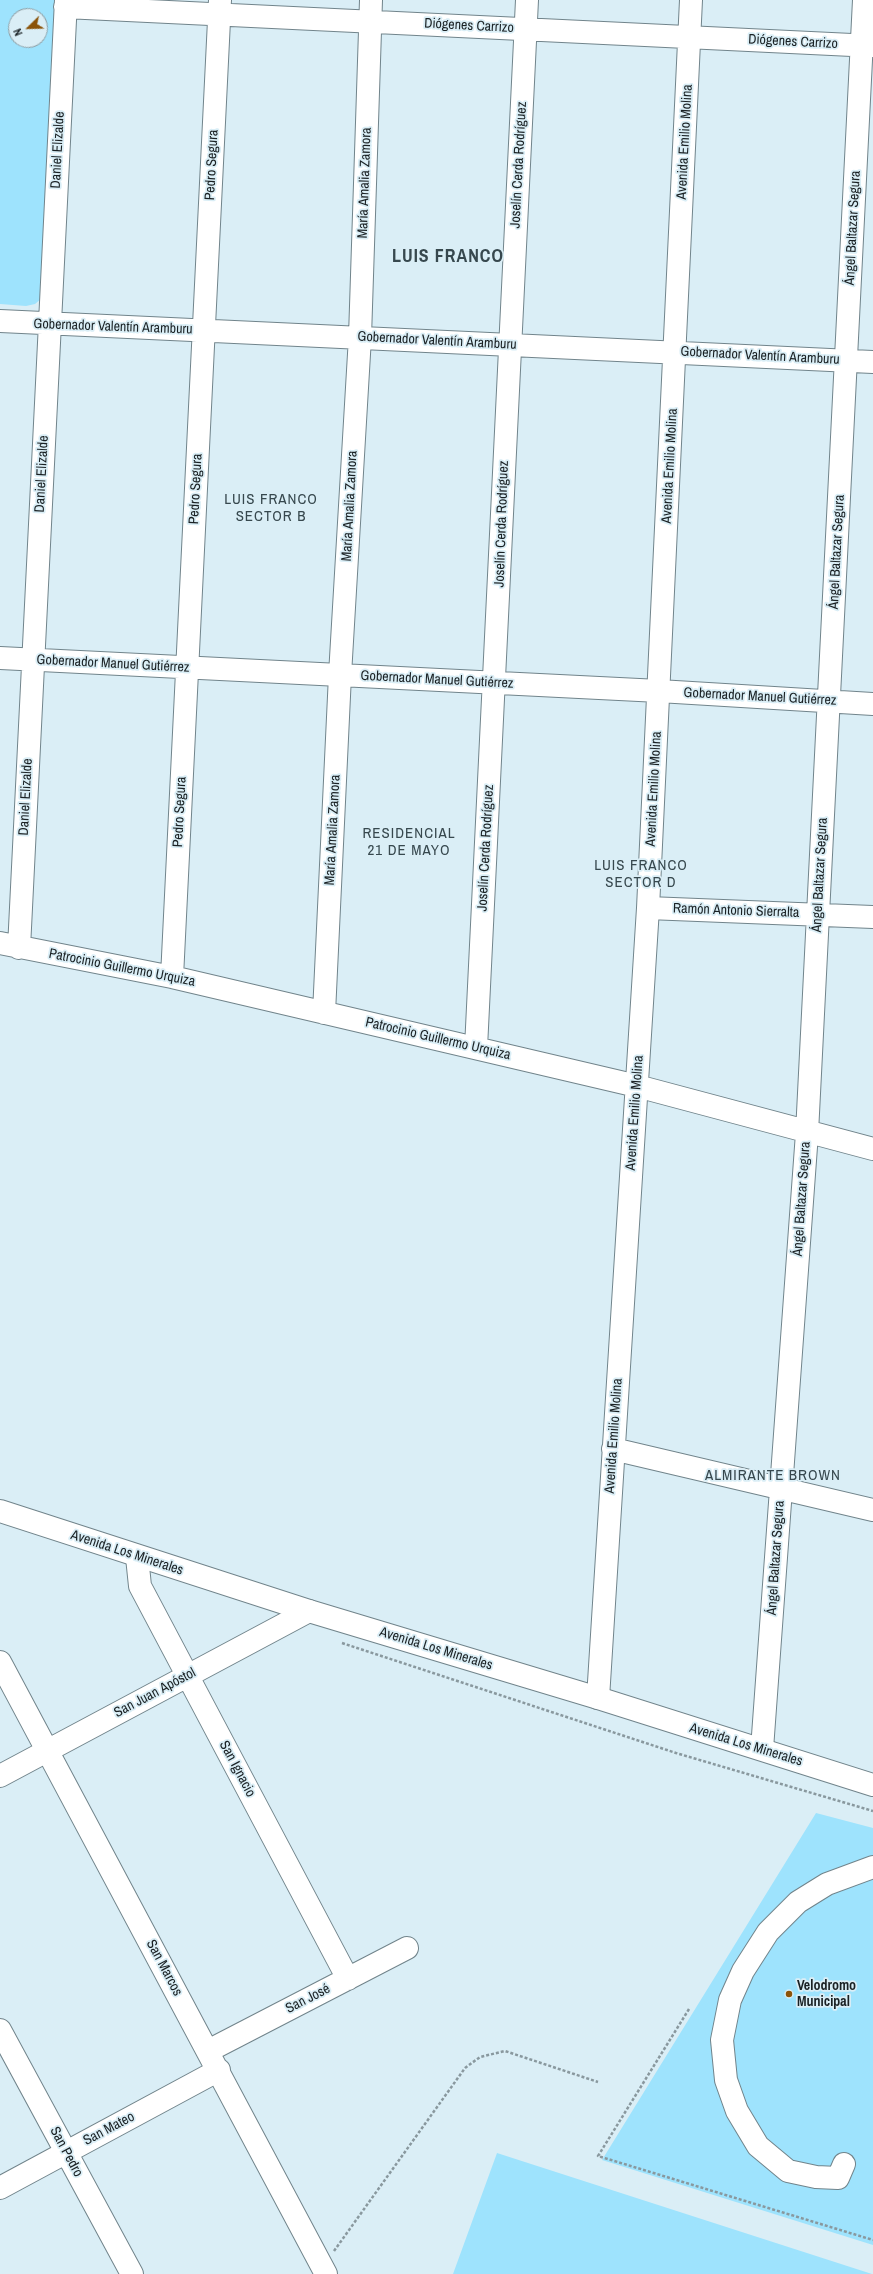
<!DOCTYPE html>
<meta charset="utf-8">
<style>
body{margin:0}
#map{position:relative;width:873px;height:2274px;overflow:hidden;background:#daeef6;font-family:"Archivo Narrow",sans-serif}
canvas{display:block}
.north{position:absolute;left:8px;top:8px;width:40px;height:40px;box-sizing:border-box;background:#daeef6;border:1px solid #8d9ca2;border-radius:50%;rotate:247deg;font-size:11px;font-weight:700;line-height:16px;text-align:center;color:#1a2124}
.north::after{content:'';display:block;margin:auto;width:14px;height:18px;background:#8b5308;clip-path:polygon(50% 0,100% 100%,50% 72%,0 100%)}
</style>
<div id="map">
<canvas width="873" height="2274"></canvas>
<div class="north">N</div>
</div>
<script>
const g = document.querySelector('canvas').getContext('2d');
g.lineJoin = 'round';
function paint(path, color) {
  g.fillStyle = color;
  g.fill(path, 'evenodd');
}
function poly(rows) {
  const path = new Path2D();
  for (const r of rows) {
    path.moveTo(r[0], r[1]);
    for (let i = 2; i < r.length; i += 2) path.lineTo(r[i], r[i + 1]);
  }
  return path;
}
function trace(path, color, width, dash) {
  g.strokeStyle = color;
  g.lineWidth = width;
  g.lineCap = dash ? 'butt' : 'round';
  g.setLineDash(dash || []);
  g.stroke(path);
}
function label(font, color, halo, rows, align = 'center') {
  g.font = font + ' "Archivo Narrow",sans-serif';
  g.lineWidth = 3.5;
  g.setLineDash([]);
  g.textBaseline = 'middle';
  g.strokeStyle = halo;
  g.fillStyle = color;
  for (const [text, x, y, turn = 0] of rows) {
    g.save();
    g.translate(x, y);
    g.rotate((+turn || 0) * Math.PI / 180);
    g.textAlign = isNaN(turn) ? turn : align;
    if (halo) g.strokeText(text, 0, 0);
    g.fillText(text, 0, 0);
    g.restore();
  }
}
paint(poly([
 [0,0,57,0,41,299,35,304,26,306,0,304],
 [16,16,40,16,40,40,16,40],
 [816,1813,873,1828,873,2245,602,2160],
 [497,2153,872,2274,453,2274]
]), '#9ee3fd');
const minor = poly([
 [65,7,873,46],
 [0,321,873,362],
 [0,658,659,691,873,704],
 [648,908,873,917],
 [0,943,172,977,637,1086,873,1149],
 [19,948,66,0],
 [172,977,220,0],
 [324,1013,340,675,360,337,371,0],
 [476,1048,527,0],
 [613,1449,873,1510],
 [137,1557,140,1586,348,1979],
 [0,1662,326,2274],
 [598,1698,648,908,691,0],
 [762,1749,807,1133,864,0],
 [0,1776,309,1611],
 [0,2030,132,2274],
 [208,2051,407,1948],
 [844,2164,838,2178,816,2177,788,2171,758,2146,737,2111,726,2080,722,2040,730,2000,743,1971,768,1932,798,1902,827,1884,873,1867],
 [0,2188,219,2070]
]);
const major = poly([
 [0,1511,309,1611,598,1698,873,1785]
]);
trace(minor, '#71848b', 24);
trace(major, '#71848b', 24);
trace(poly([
 [342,1643,676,1753,873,1811],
 [689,2009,598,2156,873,2240],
 [334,2251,465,2068,480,2057,505,2051,598,2082]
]), '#89989e', 2.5, [3, 2]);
trace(minor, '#fff', 22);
trace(major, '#fff', 22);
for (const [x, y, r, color] of [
 [789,1994,4,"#8b5308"]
]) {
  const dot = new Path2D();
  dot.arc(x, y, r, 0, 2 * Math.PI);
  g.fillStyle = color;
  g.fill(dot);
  trace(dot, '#daeef6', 1.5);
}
label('14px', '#1a2124', '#daeef6', [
 ["Diógenes Carrizo",469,26,3],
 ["Diógenes Carrizo",793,42,3],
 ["Avenida Emilio Molina",685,142,-87],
 ["Daniel Elizalde",58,150,-87],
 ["Pedro Segura",212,165,-87],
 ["Joselín Cerda Rodríguez",519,165,-87],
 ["María Amalia Zamora",365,183,-88],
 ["Ángel Baltazar Segura",853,228,-87],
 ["Gobernador Valentín Aramburu",113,327,2],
 ["Gobernador Valentín Aramburu",437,341,3],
 ["Gobernador Valentín Aramburu",760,356,3],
 ["Avenida Emilio Molina",670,466,-87],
 ["Daniel Elizalde",42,474,-87],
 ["Pedro Segura",196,489,-87],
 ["María Amalia Zamora",350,506,-87],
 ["Joselín Cerda Rodríguez",502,524,-88],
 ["Ángel Baltazar Segura",837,552,-87],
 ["Gobernador Manuel Gutiérrez",113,664,3],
 ["Gobernador Manuel Gutiérrez",437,680,3],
 ["Gobernador Manuel Gutiérrez",760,697,3],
 ["Avenida Emilio Molina",654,789,-87],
 ["Daniel Elizalde",26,797,-87],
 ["Pedro Segura",180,812,-87],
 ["María Amalia Zamora",333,830,-87],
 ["Joselín Cerda Rodríguez",486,848,-87],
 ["Ángel Baltazar Segura",820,875,-87],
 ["Ramón Antonio Sierralta",736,911,2],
 ["Patrocinio Guillermo Urquiza",122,968,11],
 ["Patrocinio Guillermo Urquiza",438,1039,13],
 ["Avenida Emilio Molina",635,1113,-86],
 ["Ángel Baltazar Segura",802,1199,-86],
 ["Avenida Emilio Molina",614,1436,-86],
 ["Avenida Los Minerales",127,1553,18],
 ["Ángel Baltazar Segura",776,1558,-86],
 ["Avenida Los Minerales",436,1649,17],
 ["San Juan Apóstol",155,1693,-28],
 ["Avenida Los Minerales",746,1745,17],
 ["San Ignacio",237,1769,62],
 ["San Marcos",164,1968,62],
 ["San José",308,1999,-27],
 ["San Mateo",109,2129,-28],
 ["San Pedro",66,2152,62]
]);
label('bold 14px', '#1a2124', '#daeef6', [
 ["Velodromo",797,1986],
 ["Municipal",797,2002]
], 'left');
g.letterSpacing = '1px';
label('15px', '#37484e', '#daeef6', [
 ["LUIS FRANCO",271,500],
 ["SECTOR B",271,517],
 ["RESIDENCIAL",409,834],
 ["21 DE MAYO",409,851],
 ["LUIS FRANCO",641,866],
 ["SECTOR D",641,883],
 ["ALMIRANTE BROWN",773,1476]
]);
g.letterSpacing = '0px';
g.letterSpacing = '1px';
label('bold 18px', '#37484e', '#daeef6', [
 ["LUIS FRANCO",448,257]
]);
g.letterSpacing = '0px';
</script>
